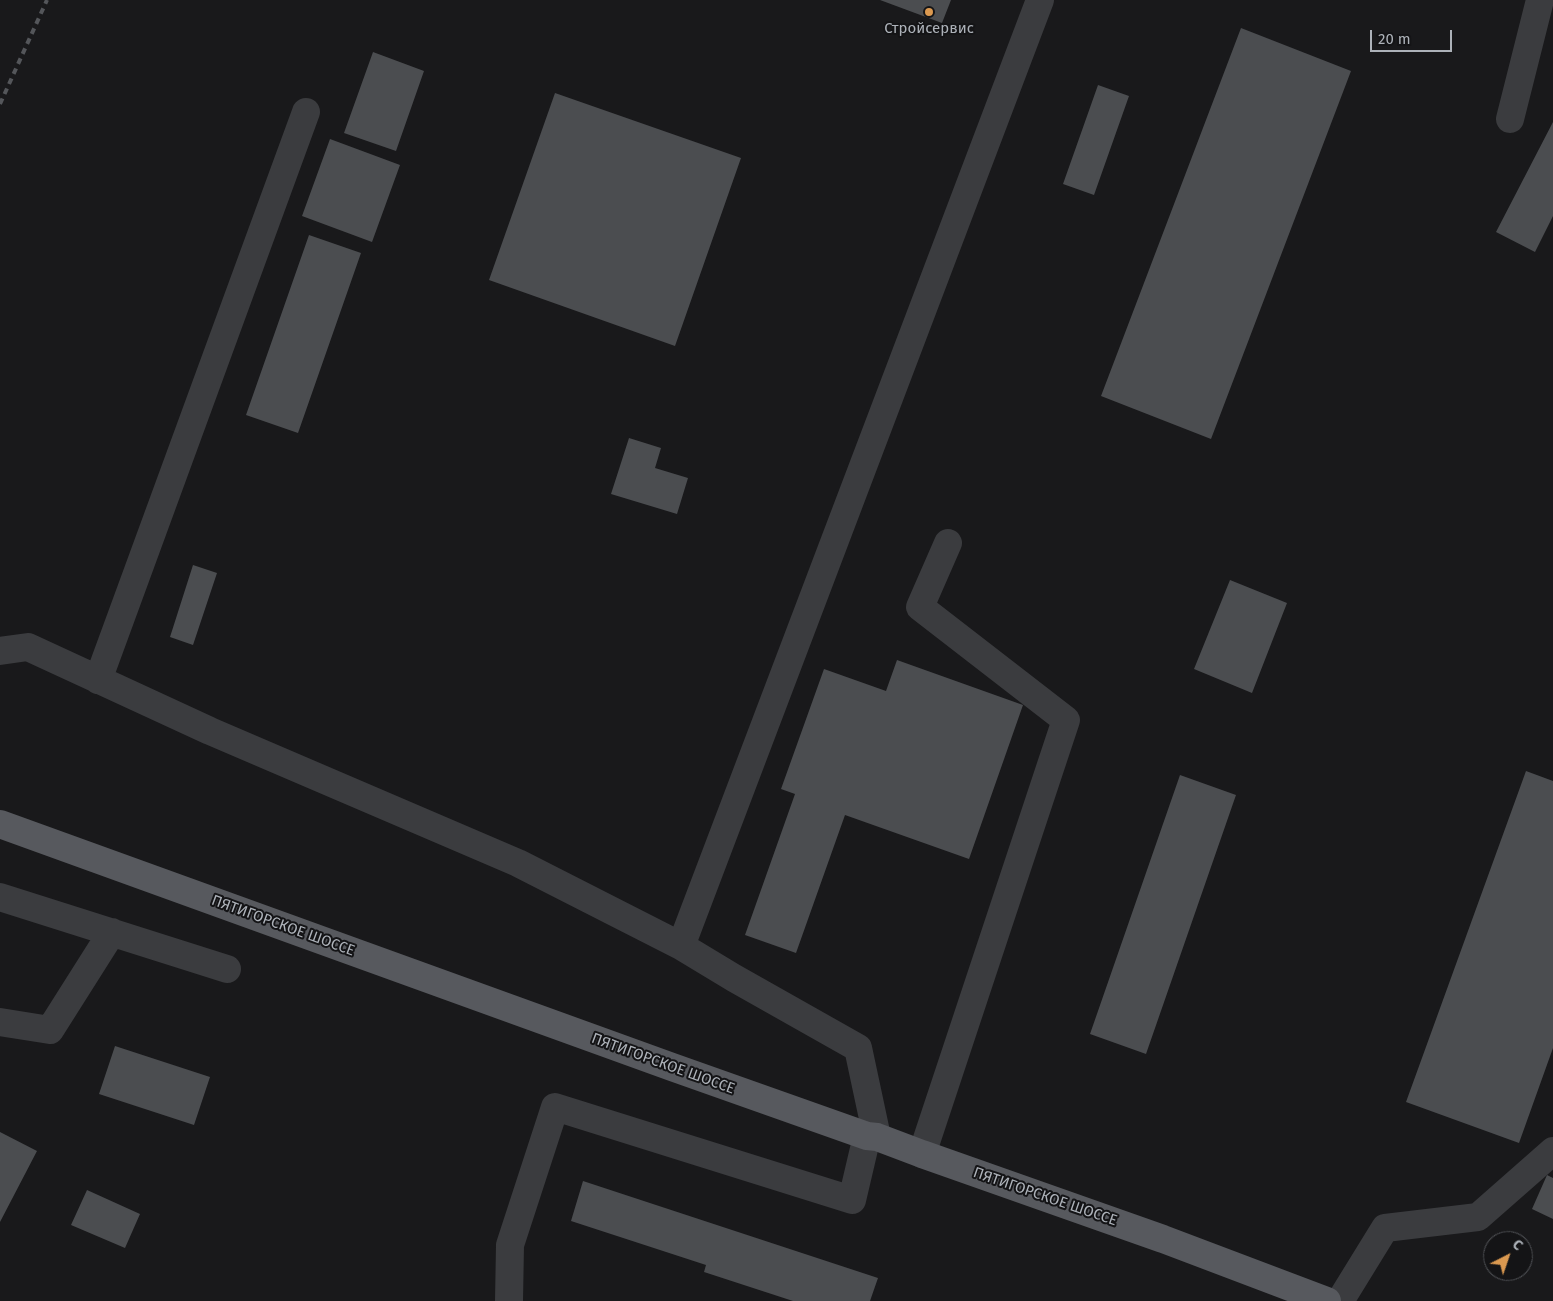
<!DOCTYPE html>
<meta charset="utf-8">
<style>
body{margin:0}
#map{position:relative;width:1553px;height:1301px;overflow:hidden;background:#19191b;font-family:"Fira Sans",sans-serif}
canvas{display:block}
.north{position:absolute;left:1483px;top:1231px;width:50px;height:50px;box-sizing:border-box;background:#141416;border:1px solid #515357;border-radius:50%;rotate:41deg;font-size:14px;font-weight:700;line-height:20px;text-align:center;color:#adb2b9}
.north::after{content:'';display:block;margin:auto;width:18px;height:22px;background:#db9950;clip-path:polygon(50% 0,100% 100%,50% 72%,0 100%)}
.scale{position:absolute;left:1370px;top:30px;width:82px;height:22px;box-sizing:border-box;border:2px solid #adb2b9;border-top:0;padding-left:6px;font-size:15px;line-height:18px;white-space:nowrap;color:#adb2b9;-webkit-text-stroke:4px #141416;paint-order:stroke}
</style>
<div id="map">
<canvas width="1553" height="1301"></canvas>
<div class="north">С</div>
<div class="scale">20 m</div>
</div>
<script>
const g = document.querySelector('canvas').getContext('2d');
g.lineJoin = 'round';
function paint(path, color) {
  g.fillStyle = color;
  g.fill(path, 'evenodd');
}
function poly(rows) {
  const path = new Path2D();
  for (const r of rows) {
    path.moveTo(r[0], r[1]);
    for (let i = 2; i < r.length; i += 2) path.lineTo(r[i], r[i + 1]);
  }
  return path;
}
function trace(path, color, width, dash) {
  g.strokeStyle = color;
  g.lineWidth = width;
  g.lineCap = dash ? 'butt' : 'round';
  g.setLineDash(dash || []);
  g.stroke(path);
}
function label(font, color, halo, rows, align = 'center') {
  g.font = font + ' "Fira Sans",sans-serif';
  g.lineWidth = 4;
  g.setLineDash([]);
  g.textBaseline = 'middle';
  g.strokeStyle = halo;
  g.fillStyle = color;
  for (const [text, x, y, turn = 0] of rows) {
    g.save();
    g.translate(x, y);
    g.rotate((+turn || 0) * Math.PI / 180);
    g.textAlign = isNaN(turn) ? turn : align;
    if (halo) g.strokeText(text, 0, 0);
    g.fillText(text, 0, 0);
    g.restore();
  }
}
paint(poly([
 [880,0,951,0,942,23],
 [1241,28,1351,71,1211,439,1101,396],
 [373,52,424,71,396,151,344,133],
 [1098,85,1129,96,1094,195,1063,184],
 [555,93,741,158,675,346,489,280],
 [1553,122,1553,216,1535,252,1496,232],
 [330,139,400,165,372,242,302,216],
 [309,235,361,253,298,433,246,415],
 [629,438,661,448,655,468,688,478,677,514,611,494],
 [193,565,217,573,193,645,170,637],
 [1230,580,1287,603,1252,693,1194,669],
 [897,660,1023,705,969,859,845,815,796,953,745,935,795,794,781,789,824,669,886,691],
 [1526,771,1553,781,1553,1048,1519,1143,1406,1102],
 [1180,775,1236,795,1146,1054,1090,1034],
 [115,1046,210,1077,194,1125,99,1094],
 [0,1132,37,1151,0,1222],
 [1547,1175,1553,1178,1553,1219,1532,1209],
 [583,1181,878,1278,870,1301,793,1301,704,1272,706,1265,571,1221],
 [87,1190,140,1214,125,1248,71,1225]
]), '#4b4d50');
trace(poly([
 [1510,119,1540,0],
 [0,651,28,647,210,731,518,863,681,946,734,978,858,1048,877,1137],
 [98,680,306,112],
 [0,897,227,969],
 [681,946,1040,0],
 [0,1022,50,1030,112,932],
 [922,1154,1066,720,920,607,948,543],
 [509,1301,510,1245,555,1107,852,1200,867,1136],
 [1340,1301,1385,1228,1478,1217,1553,1151]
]), '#3b3c3f', 28);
trace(poly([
 [0,824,672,1067,867,1136,877,1137,922,1154,1163,1239,1327,1301]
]), '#57595e', 28);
trace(poly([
 [0,104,47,0]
]), '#54565a', 4, [6, 5]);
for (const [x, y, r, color] of [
 [929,12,5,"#db9950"]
]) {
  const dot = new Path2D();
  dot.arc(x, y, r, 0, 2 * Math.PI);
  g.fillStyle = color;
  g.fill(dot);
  trace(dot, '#141416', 2);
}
label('15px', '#adb2b9', '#141416', [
 ["Стройсервис",929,29]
]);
label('15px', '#adb2b9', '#141416', [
 ["ПЯТИГОРСКОЕ ШОССЕ",283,926,20],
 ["ПЯТИГОРСКОЕ ШОССЕ",663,1064,20],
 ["ПЯТИГОРСКОЕ ШОССЕ",1045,1197,19]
]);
</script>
